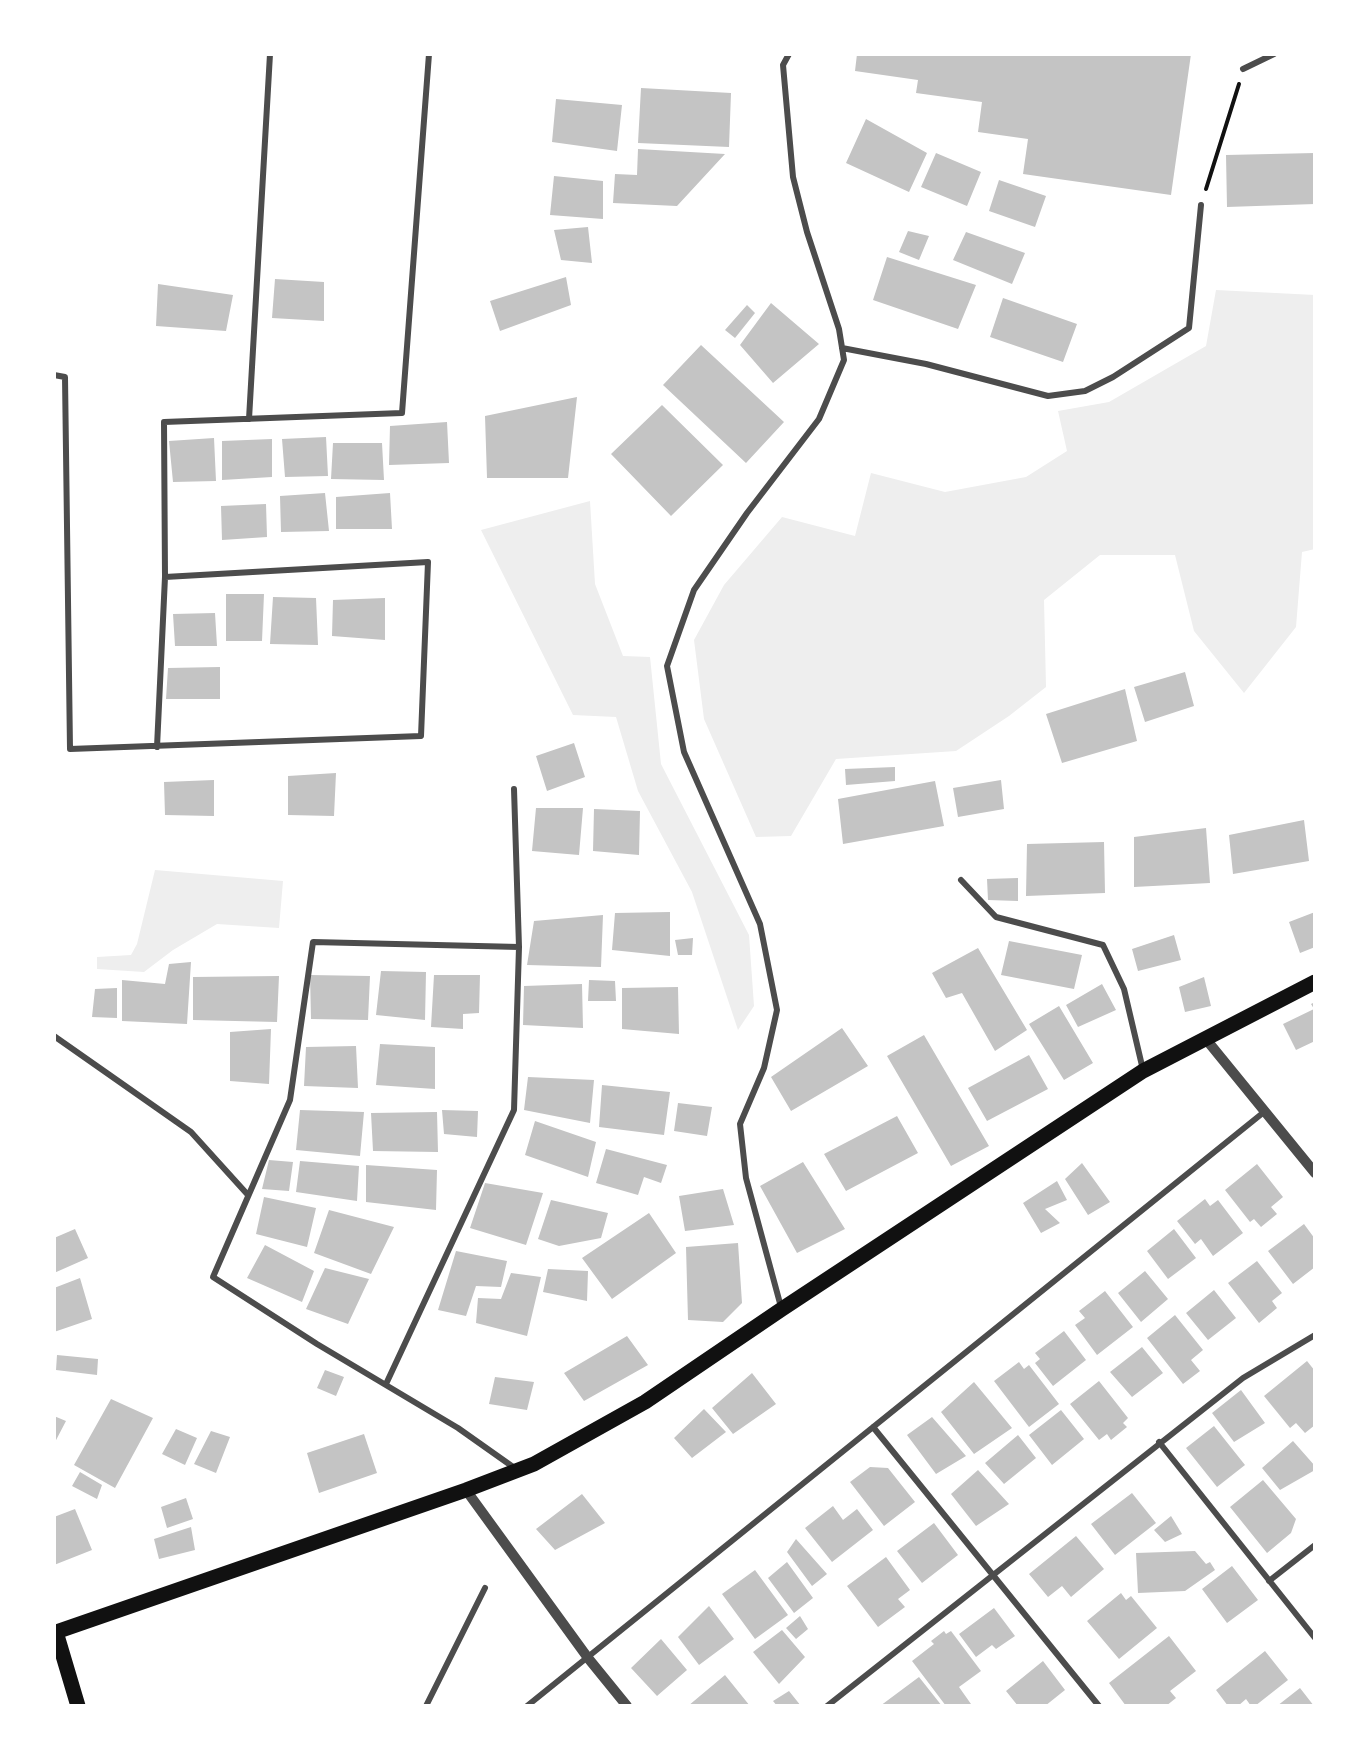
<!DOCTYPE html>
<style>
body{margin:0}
#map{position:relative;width:1369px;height:1760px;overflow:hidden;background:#fff;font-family:Helvetica,sans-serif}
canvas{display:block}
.frame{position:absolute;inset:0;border:56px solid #fff;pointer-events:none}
</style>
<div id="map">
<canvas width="1369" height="1760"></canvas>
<div class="frame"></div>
</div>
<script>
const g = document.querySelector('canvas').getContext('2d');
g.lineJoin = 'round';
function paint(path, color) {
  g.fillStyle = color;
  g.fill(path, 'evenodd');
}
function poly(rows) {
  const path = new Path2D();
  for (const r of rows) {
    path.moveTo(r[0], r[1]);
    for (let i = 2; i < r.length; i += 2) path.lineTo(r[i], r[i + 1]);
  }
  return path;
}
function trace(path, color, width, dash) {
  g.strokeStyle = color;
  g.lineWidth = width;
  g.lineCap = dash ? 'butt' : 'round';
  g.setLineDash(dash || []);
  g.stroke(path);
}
paint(poly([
 [1216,290,1315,295,1315,549,1302,552,1296,627,1244,693,1194,631,1175,555,1100,555,1044,600,1046,687,1009,716,956,751,836,759,791,836,756,837,704,719,694,640,724,585,782,517,855,536,871,473,945,492,1026,477,1067,451,1058,411,1109,402,1206,346],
 [590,501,595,584,623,656,650,657,661,764,749,935,754,1006,738,1030,692,892,638,791,616,717,573,715,481,530],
 [155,870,283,881,279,928,217,924,173,950,144,972,97,969,97,957,131,955,137,944]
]), '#eee');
paint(poly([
 [857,54,1191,54,1171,195,1023,174,1028,139,978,132,982,102,916,93,918,80,855,71],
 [641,88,731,93,729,147,638,143],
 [556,99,622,105,617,151,552,142],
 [866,119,927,153,909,192,846,163],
 [638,149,725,154,677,206,613,203,615,174,637,175],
 [936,153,981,172,967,206,921,187],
 [1315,153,1315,204,1227,207,1226,155],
 [554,176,603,181,603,219,550,215],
 [999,180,1046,196,1035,227,989,211],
 [588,227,592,263,561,260,554,230],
 [908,231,929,236,919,260,899,252],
 [966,232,1025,253,1012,284,953,260],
 [887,257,976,285,958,329,873,300],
 [566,277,571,305,500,331,490,301],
 [275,279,324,282,324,321,272,318],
 [158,284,233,295,226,331,156,326],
 [1003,298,1077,324,1063,362,990,337],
 [771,303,819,344,773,383,740,345],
 [747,305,755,313,735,338,725,330],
 [701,345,784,422,746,463,663,385],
 [577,397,568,478,487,478,485,416],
 [662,405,723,465,671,516,611,454],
 [447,422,449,463,389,465,390,426],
 [326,437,328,476,285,477,282,439],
 [214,438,216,481,173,482,169,441],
 [272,439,272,477,222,480,222,441],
 [333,443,382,443,384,480,331,479],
 [325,493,329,531,281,532,280,496],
 [390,493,392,529,336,529,336,497],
 [266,504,267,537,222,540,221,506],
 [226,594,264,594,262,641,226,641],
 [273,597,316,598,318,645,270,644],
 [385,598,385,640,332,636,333,600],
 [215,613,217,646,175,646,173,614],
 [220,667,220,699,166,699,168,668],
 [1185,672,1194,706,1145,722,1134,687],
 [1125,689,1137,741,1062,763,1046,714],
 [574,743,585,777,547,791,536,756],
 [895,767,895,781,846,785,845,769],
 [336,773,334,816,288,815,288,776],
 [214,780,214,816,165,815,164,782],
 [1001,780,1004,809,958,817,953,788],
 [935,781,944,826,843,844,838,799],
 [536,808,583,808,579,855,532,851],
 [594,809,640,811,639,855,593,851],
 [1304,820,1309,861,1233,874,1229,835],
 [1206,828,1210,883,1134,887,1134,837],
 [1104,842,1105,893,1026,896,1027,844],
 [1018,878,1018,901,988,900,987,879],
 [670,912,670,956,612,950,615,913],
 [1315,912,1315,947,1300,953,1289,922],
 [603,915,601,967,527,965,534,921],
 [1174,935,1181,960,1138,971,1132,949],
 [693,938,692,955,678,955,675,940],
 [1009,941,1082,955,1074,989,1001,975],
 [978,948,1027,1030,995,1051,962,993,946,998,932,973],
 [191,962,187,1024,122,1021,122,980,165,984,169,964],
 [381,971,426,972,425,1020,376,1015],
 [310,975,370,976,368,1020,311,1019],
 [434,975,480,975,479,1013,463,1014,463,1029,431,1027],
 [279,976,277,1022,193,1020,193,977],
 [1204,977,1211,1006,1185,1012,1179,987],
 [589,980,615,981,616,1001,588,1001],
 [582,984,583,1028,523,1025,524,986],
 [1102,984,1116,1010,1078,1027,1066,1005],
 [678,987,679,1034,622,1029,622,988],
 [117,988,117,1018,92,1017,95,989],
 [1315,1002,1315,1041,1296,1050,1283,1024,1314,1009,1311,1004],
 [1059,1006,1093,1063,1064,1080,1029,1024],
 [842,1028,868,1066,791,1111,771,1077],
 [271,1029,269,1084,230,1081,230,1032],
 [924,1035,989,1146,951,1166,887,1056],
 [380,1044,435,1047,435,1089,376,1085],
 [356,1046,358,1088,304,1086,306,1047],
 [1029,1055,1048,1089,987,1121,968,1088],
 [528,1077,594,1080,590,1123,524,1110],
 [602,1085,670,1092,664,1135,599,1127],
 [678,1103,712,1107,707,1136,674,1131],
 [300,1110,364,1112,360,1156,296,1150],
 [442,1110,478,1111,477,1137,444,1134],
 [437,1112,438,1152,373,1151,371,1113],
 [897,1116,918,1153,846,1191,824,1154],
 [535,1121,596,1142,588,1177,525,1155],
 [606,1149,667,1165,661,1183,644,1177,638,1195,596,1183],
 [269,1160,293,1162,289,1191,262,1189],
 [300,1161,359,1166,357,1201,296,1192],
 [803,1162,845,1229,797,1253,760,1186],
 [1082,1163,1110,1202,1088,1215,1065,1179],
 [1257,1164,1283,1197,1271,1207,1277,1214,1261,1227,1254,1219,1250,1222,1225,1190],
 [366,1165,437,1170,436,1210,366,1202],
 [1057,1181,1067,1200,1045,1209,1060,1223,1041,1233,1023,1203],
 [485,1183,543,1193,526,1245,470,1228],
 [723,1189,734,1225,685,1231,679,1196],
 [264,1197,316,1208,307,1247,256,1234],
 [1205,1199,1210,1206,1218,1200,1243,1233,1213,1256,1201,1239,1195,1244,1177,1221],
 [551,1200,608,1213,601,1238,559,1246,538,1239],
 [329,1210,394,1227,371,1274,314,1253],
 [649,1213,676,1253,612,1299,582,1258],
 [1304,1224,1315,1239,1315,1267,1293,1284,1268,1251],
 [75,1229,88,1258,54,1273,54,1238],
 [1174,1229,1196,1258,1168,1279,1147,1251],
 [738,1243,742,1303,723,1322,688,1320,686,1247],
 [265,1245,314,1271,302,1302,247,1278],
 [456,1251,507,1261,501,1287,476,1286,466,1316,438,1310],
 [1257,1261,1282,1293,1272,1301,1277,1308,1259,1323,1228,1283],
 [325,1268,369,1279,348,1324,306,1309],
 [548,1269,588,1271,587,1301,543,1292],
 [1145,1271,1168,1299,1141,1322,1118,1293],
 [511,1273,541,1277,527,1336,476,1323,478,1298,501,1299],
 [80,1278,92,1319,54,1332,54,1288],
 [1214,1290,1236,1318,1208,1340,1186,1313],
 [1105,1291,1133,1327,1097,1355,1075,1325,1085,1318,1079,1311],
 [1175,1315,1203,1350,1191,1360,1200,1371,1183,1384,1147,1338],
 [1064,1331,1086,1360,1053,1386,1035,1363,1040,1359,1035,1353],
 [627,1336,648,1365,584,1401,564,1373],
 [1142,1347,1163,1373,1132,1397,1110,1372],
 [57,1355,98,1359,97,1375,56,1370],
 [1307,1361,1315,1371,1315,1409,1313,1411,1315,1413,1315,1425,1305,1433,1296,1423,1290,1428,1264,1396],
 [1019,1362,1024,1369,1029,1365,1059,1404,1029,1427,994,1381],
 [325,1370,344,1377,336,1396,317,1388],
 [752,1373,776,1404,733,1434,712,1408],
 [495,1377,534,1382,527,1410,489,1404],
 [1099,1381,1128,1418,1123,1423,1127,1427,1111,1440,1107,1434,1099,1440,1070,1404],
 [974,1382,1012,1428,974,1454,941,1412],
 [1241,1390,1265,1423,1234,1442,1212,1413],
 [111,1399,153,1418,115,1488,74,1465],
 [704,1409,726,1432,692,1458,674,1438],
 [1061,1410,1084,1439,1052,1465,1029,1435],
 [54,1416,66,1421,54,1444],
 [932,1417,966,1456,936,1474,907,1435],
 [1214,1426,1245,1465,1217,1487,1186,1448],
 [176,1429,197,1438,185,1465,162,1454],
 [211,1431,230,1437,216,1473,194,1464],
 [364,1434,377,1473,319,1493,307,1453],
 [1018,1435,1036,1458,1004,1484,985,1463],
 [1293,1441,1315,1466,1315,1470,1280,1490,1262,1468],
 [870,1467,888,1468,915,1502,884,1526,850,1482],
 [978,1470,1009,1504,976,1526,951,1494],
 [80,1472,102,1485,97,1499,72,1486],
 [1263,1480,1296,1519,1291,1533,1267,1553,1230,1507],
 [1132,1493,1156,1523,1115,1555,1091,1524],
 [582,1494,605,1523,555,1550,536,1529],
 [186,1498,193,1519,167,1528,161,1507],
 [833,1506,843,1520,857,1509,873,1530,832,1562,805,1528],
 [75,1509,92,1550,54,1565,54,1517],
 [1171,1516,1182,1534,1165,1542,1154,1530],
 [934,1523,958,1555,922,1583,897,1551],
 [191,1527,195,1550,159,1559,154,1539],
 [1076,1536,1104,1569,1071,1597,1062,1586,1048,1597,1029,1574],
 [796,1539,827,1574,812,1586,787,1552],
 [1195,1551,1206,1564,1210,1562,1215,1570,1185,1591,1138,1593,1136,1553],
 [886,1557,910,1590,898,1599,905,1607,878,1627,847,1586],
 [787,1562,813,1598,794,1613,768,1578],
 [1232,1566,1258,1600,1227,1623,1202,1589],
 [755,1570,788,1615,755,1639,722,1594],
 [1121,1593,1126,1600,1131,1596,1157,1628,1119,1659,1087,1621],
 [709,1606,734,1639,699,1665,678,1637],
 [994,1608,1015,1636,996,1649,992,1645,976,1657,959,1634],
 [800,1616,808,1629,796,1639,786,1628],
 [782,1630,805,1657,779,1684,753,1652],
 [944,1631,946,1634,951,1631,981,1671,959,1687,971,1704,968,1706,946,1706,912,1661,934,1644,931,1641],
 [1169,1636,1196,1671,1170,1691,1176,1698,1166,1706,1154,1706,1153,1704,1150,1706,1126,1706,1109,1683],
 [661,1639,687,1670,657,1696,631,1668],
 [1265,1651,1288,1680,1255,1706,1251,1706,1246,1699,1238,1706,1228,1706,1216,1690],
 [1043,1661,1065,1690,1045,1706,1018,1706,1006,1691],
 [725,1675,750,1706,688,1706],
 [919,1677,942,1706,880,1706],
 [1300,1688,1314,1706,1277,1706],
 [789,1691,801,1706,777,1706,773,1701]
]), '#c4c4c4');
trace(poly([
 [1206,189,1239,84]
]), '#111', 4);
trace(poly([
 [1243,69,1274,54],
 [842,348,926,364,1048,396,1085,391,1113,377,1189,328,1201,205],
 [54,375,65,377,70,749,421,736,428,562,165,577],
 [249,419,270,54],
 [157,747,165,577,164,422,402,413,429,54],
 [961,880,996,917,1103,945,1124,989,1143,1070],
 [54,1036,191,1132,248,1195],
 [781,1307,746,1178,740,1124,764,1068,777,1010,760,924,684,752,667,666,694,590,747,513,819,419,844,360,839,329,807,232,793,177,783,65,789,54],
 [386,1384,514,1110,519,947,514,789],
 [873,1427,1099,1706],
 [1159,1442,1315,1638],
 [516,1469,458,1428,317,1344,213,1277,290,1100,313,942,519,947],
 [1269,1581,1315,1545],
 [426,1706,485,1588],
 [527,1706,1264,1112],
 [827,1706,1243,1378,1315,1335]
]), '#4c4c4c', 6);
trace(poly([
 [1205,1038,1315,1173],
 [466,1490,588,1658,627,1706]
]), '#4c4c4c', 10);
trace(poly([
 [78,1706,56,1632,466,1490,534,1464,645,1402,782,1309,1143,1071,1315,982]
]), '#111', 15);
</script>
